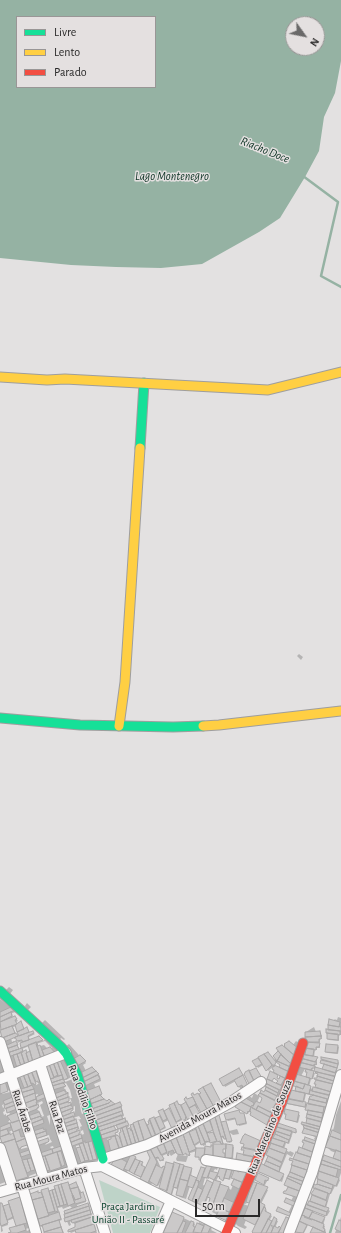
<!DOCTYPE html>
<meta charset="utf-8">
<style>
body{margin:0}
#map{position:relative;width:341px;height:1233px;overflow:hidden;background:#e3e1e1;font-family:"Alegreya Sans",sans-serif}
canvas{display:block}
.legend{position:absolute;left:16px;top:16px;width:140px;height:72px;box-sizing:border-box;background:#e4e0e0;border:1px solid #999696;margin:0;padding:5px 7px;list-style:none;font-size:12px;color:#292828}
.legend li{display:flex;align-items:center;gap:8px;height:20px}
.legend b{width:20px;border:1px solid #999696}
.north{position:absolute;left:285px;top:16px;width:40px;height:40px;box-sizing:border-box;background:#e4e0e0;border:1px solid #999696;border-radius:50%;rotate:123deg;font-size:11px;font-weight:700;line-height:16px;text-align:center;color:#292828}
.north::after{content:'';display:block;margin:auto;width:14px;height:18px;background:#6a6969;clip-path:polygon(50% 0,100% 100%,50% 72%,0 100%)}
.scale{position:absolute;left:195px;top:1199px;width:65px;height:18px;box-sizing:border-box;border:2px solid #292828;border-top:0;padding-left:5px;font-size:12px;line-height:14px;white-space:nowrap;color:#292828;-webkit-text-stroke:3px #e4e0e0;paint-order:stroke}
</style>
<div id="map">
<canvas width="341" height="1233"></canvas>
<ul class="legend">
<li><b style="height:5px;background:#16e098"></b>Livre</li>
<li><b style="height:5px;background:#ffcf43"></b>Lento</li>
<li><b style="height:5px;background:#f24e42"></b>Parado</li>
</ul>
<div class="north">N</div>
<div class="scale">50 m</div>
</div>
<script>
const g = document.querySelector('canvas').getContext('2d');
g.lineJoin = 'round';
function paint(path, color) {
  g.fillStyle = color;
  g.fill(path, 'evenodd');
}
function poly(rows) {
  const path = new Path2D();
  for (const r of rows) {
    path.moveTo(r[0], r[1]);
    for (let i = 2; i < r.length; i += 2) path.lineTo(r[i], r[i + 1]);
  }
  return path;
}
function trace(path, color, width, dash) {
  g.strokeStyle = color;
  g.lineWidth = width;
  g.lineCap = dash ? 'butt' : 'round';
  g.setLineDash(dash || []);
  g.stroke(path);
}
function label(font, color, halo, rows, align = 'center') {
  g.font = font + ' "Alegreya Sans",sans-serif';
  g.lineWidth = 3;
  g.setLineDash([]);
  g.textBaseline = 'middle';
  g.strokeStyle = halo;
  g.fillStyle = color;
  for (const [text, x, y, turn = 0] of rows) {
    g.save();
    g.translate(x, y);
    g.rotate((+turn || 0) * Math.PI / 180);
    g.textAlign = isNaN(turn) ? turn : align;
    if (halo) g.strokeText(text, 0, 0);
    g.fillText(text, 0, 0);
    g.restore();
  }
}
paint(poly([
 [99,1180,160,1207,150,1233,113,1233]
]), '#bed3c8');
paint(poly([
 [0,0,341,0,341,61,335,93,324,117,319,151,305,177,280,218,259,232,202,264,161,268,116,267,71,265,0,258],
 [17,17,155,17,155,87,17,87],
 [293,24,317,24,317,48,293,48]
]), '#95b2a3');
paint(poly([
 [299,654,303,657,301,660,297,656],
 [9,987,13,990,10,994,6,990],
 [0,999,16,1012,12,1013,13,1018,15,1017,18,1021,16,1022,17,1025,21,1023,25,1030,27,1028,30,1033,32,1032,35,1034,29,1037,30,1041,39,1037,43,1041,47,1037,60,1053,14,1069,0,1026],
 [17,1026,20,1037,16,1035,13,1027],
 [14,1037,14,1039,16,1038,18,1042,14,1043,14,1041,12,1042,11,1038],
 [23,1041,24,1043,22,1047,23,1048,19,1050,17,1043],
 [45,1041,52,1048,48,1049,44,1045,37,1047,36,1044],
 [29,1046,31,1052,28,1053,26,1052,24,1052,22,1049],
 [26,1002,31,1007,27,1011,25,1006,27,1003],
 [338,1017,341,1018,341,1035,339,1035,339,1041,329,1040,328,1039,337,1023,334,1019,337,1020],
 [45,1020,65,1039,64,1040,61,1038,59,1041,41,1024],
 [314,1027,316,1032,320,1032,321,1033,322,1039,320,1039,320,1048,317,1048,317,1050,315,1050,314,1057,318,1059,317,1059,317,1065,315,1065,314,1068,323,1071,325,1064,321,1063,322,1058,338,1061,339,1063,336,1074,338,1076,337,1077,336,1077,332,1093,335,1096,334,1098,330,1097,327,1104,328,1106,327,1108,325,1108,324,1115,322,1123,323,1124,319,1143,322,1146,321,1148,316,1146,312,1159,315,1161,308,1181,309,1182,308,1185,306,1184,293,1218,277,1211,278,1208,288,1213,292,1205,285,1202,286,1199,291,1201,293,1197,284,1192,287,1193,289,1187,286,1185,291,1172,294,1162,291,1160,294,1160,296,1153,298,1154,300,1149,302,1150,305,1143,303,1142,305,1138,317,1142,314,1139,315,1137,304,1132,305,1127,303,1123,307,1124,308,1119,307,1117,308,1111,306,1109,307,1108,287,1104,286,1103,287,1100,289,1100,291,1091,296,1092,297,1089,297,1087,293,1085,297,1075,306,1078,308,1073,306,1072,307,1069,305,1069,301,1076,297,1073,302,1055,306,1056,307,1049,305,1048,306,1042,306,1032],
 [313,1068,316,1069,315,1071,318,1075,315,1084,317,1085,316,1089,314,1088,314,1090,309,1087,311,1079,313,1079,315,1073,312,1072],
 [306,1094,314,1096,313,1098,310,1097,309,1105,304,1103],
 [296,1041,301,1045,273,1119,252,1113,249,1112,248,1114,238,1108,242,1092,236,1081,225,1087,224,1085,240,1071,250,1090,248,1095,252,1098,254,1093,259,1096,261,1092,264,1093,268,1084,266,1082,271,1073,273,1074,275,1071,279,1069,281,1065,276,1061,274,1066,268,1071,263,1065,258,1068,254,1061,268,1053,274,1060,276,1058,274,1056,286,1045,293,1045],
 [278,1074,281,1075,279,1080,275,1078],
 [273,1077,279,1080,277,1084,271,1082],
 [260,1096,263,1098,260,1104,257,1102],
 [251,1104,254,1106,253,1109,249,1107],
 [69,1044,86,1063,83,1065,86,1071,91,1068,100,1076,101,1081,94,1084,96,1088,100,1088,102,1095,100,1096,107,1102,115,1105,120,1103,121,1105,124,1116,122,1117,123,1120,125,1119,126,1120,129,1127,127,1128,127,1130,129,1129,131,1132,133,1131,132,1126,144,1120,148,1125,150,1124,150,1120,161,1116,163,1110,164,1112,169,1110,173,1115,174,1115,170,1106,177,1102,179,1106,181,1106,187,1103,187,1100,194,1097,194,1095,199,1095,202,1094,222,1105,203,1113,199,1107,186,1119,186,1120,184,1121,183,1120,176,1123,169,1120,163,1123,166,1128,160,1131,162,1135,145,1144,107,1153,65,1047],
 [117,1124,120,1127,122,1133,121,1137,115,1136,114,1133,115,1131,113,1125],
 [112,1138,113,1140,109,1141,107,1139],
 [338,1046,339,1047,338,1054,328,1053,326,1052],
 [0,1049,8,1073,0,1076],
 [65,1058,75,1075,66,1080,62,1076,65,1082,75,1078,81,1111,82,1114,87,1112,98,1160,84,1165,80,1161,81,1165,77,1166,46,1066],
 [66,1083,70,1090,72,1098,70,1098,72,1103,68,1104,67,1101,70,1098,69,1098,66,1091,64,1088,65,1087,64,1084],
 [75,1106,75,1113,71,1114,70,1110,71,1108],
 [79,1116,81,1119,77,1120,79,1120,82,1126,78,1128,73,1118],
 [80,1127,81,1131,76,1132,75,1129],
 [83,1130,84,1134,78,1136,77,1133],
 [80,1145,81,1147,76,1148,76,1146],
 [39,1068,46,1086,42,1087,43,1090,46,1089,47,1091,50,1099,52,1101,53,1106,52,1107,62,1139,61,1139,67,1149,72,1167,54,1174,53,1173,49,1174,46,1171,38,1143,50,1139,49,1135,37,1139,36,1138,16,1078],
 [37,1073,42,1082,36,1085,34,1082,38,1080],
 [38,1094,36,1100,34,1095],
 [42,1101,43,1103,40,1105,44,1116,41,1117,40,1112,37,1109,39,1108,36,1104],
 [50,1115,50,1125,47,1116],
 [50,1139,52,1142,45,1145],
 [53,1146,55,1152,50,1147],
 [10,1080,37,1173,29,1176,30,1180,19,1183,16,1180,0,1135,0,1084],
 [9,1090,10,1092,2,1094,1,1093],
 [9,1103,3,1108,2,1105],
 [6,1107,10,1114,6,1116,6,1114,4,1115,3,1112,5,1111,4,1108],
 [9,1119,11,1119,13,1123,11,1124,8,1121,9,1121],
 [13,1130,15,1134,11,1135,9,1132],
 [28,1143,29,1147,21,1149,20,1146],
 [341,1101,341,1173,339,1179,340,1180,337,1187,335,1186,331,1194,330,1194,326,1208,330,1211,327,1216,310,1210,314,1214,325,1219,323,1225,325,1226,324,1229,326,1231,325,1233,312,1233,314,1227,308,1225,304,1233,297,1233,296,1232,306,1208,310,1202,313,1195,312,1194,334,1160,336,1153,331,1151,327,1147,334,1127,336,1115],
 [286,1110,300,1115,298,1123,286,1119,287,1115,285,1114],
 [240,1114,244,1114,245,1116,247,1124,239,1126,237,1119,228,1121,227,1120],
 [219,1116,222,1123,226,1122,227,1123,229,1131,237,1129,238,1131,239,1134,233,1135,229,1132,232,1142,229,1143,224,1137,222,1138,224,1145,232,1146,234,1147,233,1159,205,1157,205,1161,201,1161,200,1158,196,1157,197,1151,190,1153,190,1156,188,1156,186,1152,179,1155,188,1156,186,1162,177,1161,176,1159,178,1154,177,1152,171,1156,169,1153,162,1156,164,1161,162,1161,160,1158,157,1159,160,1166,159,1168,163,1170,164,1167,175,1166,175,1164,191,1169,192,1170,191,1177,197,1179,202,1168,206,1170,208,1163,218,1167,217,1170,215,1169,213,1172,218,1174,222,1165,234,1168,230,1180,225,1178,224,1180,218,1177,216,1181,221,1183,221,1186,229,1188,231,1190,235,1179,236,1169,238,1170,240,1173,238,1201,218,1215,212,1212,214,1208,218,1209,220,1211,223,1209,211,1203,210,1202,211,1199,208,1197,205,1206,193,1202,190,1199,193,1189,197,1191,198,1189,190,1186,186,1199,180,1197,177,1194,178,1189,174,1188,172,1195,169,1194,168,1191,161,1189,160,1188,162,1181,161,1181,158,1186,152,1183,151,1185,144,1182,141,1179,142,1178,128,1170,126,1174,115,1168,116,1157,130,1154,137,1159,136,1160,142,1163,143,1164,142,1166,146,1169,151,1158,147,1149,170,1140,173,1143,197,1130,197,1128,211,1121,210,1120],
 [214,1129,215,1132,208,1135,207,1132],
 [201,1142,203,1146,206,1145,206,1143,209,1142,213,1144,218,1142,219,1143,221,1142,222,1145,212,1148,196,1150,195,1146],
 [222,1148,227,1149,226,1154,222,1154],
 [205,1178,209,1179,209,1178,215,1180,214,1184,205,1186,203,1185],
 [279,1124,297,1131,296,1133,293,1132,289,1144,286,1143,284,1149,289,1152,290,1151,294,1153,292,1157,287,1154,279,1173,284,1176,282,1182,259,1172,264,1166,269,1157,267,1155,274,1140],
 [0,1152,8,1181,0,1184],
 [268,1179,269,1180,268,1181,267,1181,265,1185,256,1180],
 [253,1182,268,1190,261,1204,266,1207,265,1209,267,1211,266,1212,272,1216,269,1221,272,1223,274,1219,278,1221,275,1228,286,1233,254,1233,256,1225,246,1220,244,1225,247,1227,245,1229,238,1226,235,1223,243,1204,249,1206,250,1204,247,1202,246,1204,244,1203],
 [266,1224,275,1226,274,1229],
 [68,1183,70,1185,76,1183,82,1193,84,1194,86,1202,77,1205,78,1208,89,1206,97,1233,77,1233,76,1231,71,1233,69,1231,76,1228,76,1223,74,1224,72,1221,70,1222,71,1225,69,1226,66,1219,73,1209,70,1206,63,1209,62,1207,58,1208,59,1212,57,1212,60,1215,62,1220,59,1221,64,1233,45,1233,44,1226,42,1227,40,1226,38,1192,39,1194,47,1189,50,1192,55,1190,56,1187],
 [19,1198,24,1203,31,1227,26,1229,27,1231,29,1230,31,1233,12,1233,17,1227,15,1218,7,1221,8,1225,2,1227,3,1231,1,1232,0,1204,3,1207,11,1205],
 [173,1213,194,1223,195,1224,194,1227,196,1229,199,1222,210,1227,212,1229,211,1230,217,1233,164,1233],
 [341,1217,341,1233,335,1233,340,1220]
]), '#0003');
trace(poly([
 [303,176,338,202,321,276,341,287],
 [330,1233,341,1195]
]), '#95b2a3', 2.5);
const building = poly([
 [11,1007,15,1010,0,1017,0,1012,11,1007],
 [11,1012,12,1016,0,1022,0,1017,11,1012],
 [15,1016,17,1019,15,1020,17,1024,1,1030,0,1022,15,1016],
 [329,1019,340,1022,339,1027,328,1025,329,1019],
 [21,1021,24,1029,17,1032,15,1025,21,1021],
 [328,1025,341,1027,341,1031,328,1030,328,1025],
 [12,1026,15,1033,2,1038,0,1030,12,1026],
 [27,1027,29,1032,19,1036,17,1032,27,1027],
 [326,1029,340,1031,340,1035,326,1033,326,1029],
 [33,1031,34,1033,28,1036,29,1040,22,1042,22,1040,17,1041,15,1037,33,1031],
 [320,1031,321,1036,305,1037,305,1032,320,1031],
 [15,1033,17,1034,18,1036,4,1042,2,1038,15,1033],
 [327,1033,338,1034,338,1040,327,1039,327,1033],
 [39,1036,43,1040,21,1048,20,1043,39,1036],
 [321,1036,321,1039,319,1039,319,1042,305,1042,305,1037,322,1036,321,1036],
 [16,1041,18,1045,6,1049,5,1046,16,1041],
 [289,1041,299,1049,295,1056,284,1046,285,1045,284,1044,289,1041],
 [36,1042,41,1059,33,1062,28,1045,36,1042],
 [304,1042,320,1043,319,1047,316,1047,316,1050,304,1048,304,1042],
 [37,1043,38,1046,40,1045,45,1058,41,1059,36,1044,37,1043],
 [326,1044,338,1045,337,1053,325,1052,326,1044],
 [17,1045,19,1049,7,1053,6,1049,17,1045],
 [282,1045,295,1056,291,1064,282,1056,276,1048,282,1045],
 [50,1047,56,1054,45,1058,42,1050,50,1047],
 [22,1048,23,1052,8,1057,7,1053,22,1048],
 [306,1048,314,1049,313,1056,305,1055,306,1048],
 [26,1050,27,1052,26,1053,29,1063,25,1065,21,1052,26,1050],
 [30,1051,33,1062,29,1063,26,1053,30,1051],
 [278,1051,281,1054,277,1061,273,1056,278,1051],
 [21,1052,25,1065,21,1066,17,1054,21,1052],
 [268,1052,276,1062,274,1067,264,1054,268,1052],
 [17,1054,21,1066,17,1068,13,1055,17,1054],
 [264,1054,272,1065,266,1071,258,1057,264,1054],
 [281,1054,292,1065,291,1067,277,1061,281,1054],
 [302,1054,313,1056,318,1057,315,1062,300,1058,302,1054],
 [80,1055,86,1061,77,1066,73,1059,80,1055],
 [321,1057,338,1060,338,1064,321,1059,321,1057],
 [258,1058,262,1064,256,1067,252,1061,258,1058],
 [300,1058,316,1062,316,1065,314,1064,314,1066,299,1062,300,1058],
 [60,1060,68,1078,64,1080,57,1061,60,1060],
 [321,1060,338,1064,337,1068,320,1063,321,1060],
 [57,1061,62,1075,58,1076,53,1062,57,1061],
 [277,1061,292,1068,289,1072,279,1067,280,1065,276,1062,277,1061],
 [53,1062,58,1075,54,1077,49,1064,53,1062],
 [299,1062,315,1066,315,1068,312,1068,311,1070,298,1067,299,1062],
 [49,1064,54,1078,50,1079,45,1065,49,1064],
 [324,1064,337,1068,335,1073,322,1069,324,1064],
 [274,1065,290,1072,286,1079,273,1072,274,1070,272,1069,274,1065],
 [92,1067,96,1071,82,1078,80,1073,92,1067],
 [315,1067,337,1073,336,1077,314,1071,315,1067],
 [35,1068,40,1083,38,1083,38,1081,36,1082,31,1070,35,1068],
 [239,1068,243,1075,223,1086,219,1079,239,1068],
 [256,1068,262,1078,255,1083,249,1071,256,1068],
 [306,1069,314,1071,312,1079,306,1077,307,1072,305,1072,306,1069],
 [249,1070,254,1081,249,1084,244,1074,245,1073,245,1072,249,1070],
 [31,1071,36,1084,34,1085,33,1083,31,1084,27,1072,31,1071],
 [96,1071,99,1074,83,1082,82,1078,96,1071],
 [270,1071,278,1075,277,1078,279,1079,280,1076,285,1078,281,1085,276,1083,278,1081,275,1079,274,1078,272,1081,267,1079,270,1071],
 [27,1072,32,1085,28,1087,23,1074,27,1072],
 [316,1072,335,1076,334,1081,317,1076,318,1074,315,1073,316,1072],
 [23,1074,28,1087,24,1088,19,1075,23,1074],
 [296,1074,310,1078,308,1085,294,1081,296,1074],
 [62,1075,63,1079,51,1083,50,1079,62,1075],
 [98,1075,100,1079,85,1086,83,1082,98,1075],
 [243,1075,249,1088,244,1091,242,1085,238,1087,234,1080,243,1075],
 [317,1076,334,1081,333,1084,314,1079,314,1078,317,1078,317,1076],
 [63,1079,65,1082,52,1086,51,1083,63,1079],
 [267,1079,282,1086,280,1090,265,1083,267,1079],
 [316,1080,333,1084,331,1092,315,1087,316,1084,314,1084,316,1080],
 [5,1081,8,1091,0,1094,0,1083,5,1081],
 [293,1081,305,1084,303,1089,291,1085,293,1081],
 [63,1083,66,1086,53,1090,52,1086,63,1083],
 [211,1083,222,1104,214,1107,203,1087,211,1083],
 [267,1084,279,1090,278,1093,265,1086,267,1084],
 [305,1084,311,1086,309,1094,295,1091,296,1086,303,1089,305,1084],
 [32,1085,34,1089,20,1093,19,1090,32,1085],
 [99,1086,102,1094,89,1100,86,1091,99,1086],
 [203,1087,214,1107,208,1111,199,1094,201,1093,198,1090,203,1087],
 [266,1087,278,1093,277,1096,265,1090,266,1087],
 [313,1087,332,1092,331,1096,312,1091,313,1087],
 [34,1089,35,1093,22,1098,20,1093,34,1089],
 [65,1090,65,1092,67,1092,68,1093,56,1098,54,1094,65,1090],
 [261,1090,264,1092,265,1090,277,1096,275,1100,260,1093,261,1090],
 [291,1090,305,1093,303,1102,288,1099,291,1090],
 [310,1090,312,1091,330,1095,328,1099,313,1095,309,1094,310,1090],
 [47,1092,49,1096,37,1101,36,1097,47,1092],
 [35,1093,36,1099,23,1104,22,1098,35,1093],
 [68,1093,68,1097,57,1101,56,1098,68,1093],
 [193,1093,194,1095,198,1093,207,1109,201,1113,191,1094,193,1093],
 [260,1093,277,1102,270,1112,258,1106,256,1110,252,1108,256,1101,260,1103,261,1101,262,1098,258,1095,260,1093],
 [100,1095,104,1099,90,1104,89,1100,100,1095],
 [313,1095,327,1099,326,1103,309,1099,310,1096,312,1096,313,1095],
 [15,1096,17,1100,5,1105,3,1101,15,1096],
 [69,1097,69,1101,58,1105,57,1101,69,1097],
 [186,1097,187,1099,193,1097,196,1104,189,1108,184,1099,186,1097],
 [244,1097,254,1103,253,1106,252,1105,251,1107,239,1101,244,1097],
 [286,1098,306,1102,305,1107,285,1103,286,1098],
 [36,1099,37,1102,36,1102,37,1105,25,1109,23,1104,36,1099],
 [104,1099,107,1101,109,1099,111,1101,109,1103,92,1109,90,1104,104,1099],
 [309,1099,327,1103,326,1107,308,1104,309,1099],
 [17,1100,18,1104,5,1109,4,1105,17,1100],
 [111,1101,115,1104,92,1113,91,1109,109,1103,111,1101],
 [177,1101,179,1105,180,1104,186,1117,185,1118,186,1119,182,1121,174,1103,177,1101],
 [239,1101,251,1107,249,1112,248,1111,247,1114,235,1107,239,1101],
 [68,1102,68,1103,71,1102,71,1105,59,1109,58,1105,68,1102],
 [120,1102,122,1106,93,1117,92,1113,120,1102],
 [186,1102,194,1118,188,1121,181,1105,186,1102],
 [174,1103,181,1119,176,1122,169,1105,174,1103],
 [307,1103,324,1107,323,1113,305,1110,307,1103],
 [18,1104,19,1108,7,1113,6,1108,18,1104],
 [38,1104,39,1107,37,1108,37,1109,27,1113,25,1109,38,1104],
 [71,1105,73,1108,60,1113,59,1109,71,1105],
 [195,1105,201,1115,194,1118,189,1108,195,1105],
 [258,1106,272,1113,270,1117,256,1110,258,1106],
 [121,1107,122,1111,96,1120,94,1116,121,1107],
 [251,1107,270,1117,267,1125,250,1115,251,1112,250,1111,251,1107],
 [73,1108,73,1110,71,1111,71,1113,61,1117,60,1113,73,1108],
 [169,1108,178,1126,172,1129,164,1111,169,1108],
 [163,1109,167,1119,163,1121,158,1111,163,1109],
 [285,1109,299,1112,297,1122,285,1119,286,1114,284,1114,285,1109],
 [239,1110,240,1113,244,1113,246,1123,237,1125,235,1118,226,1120,224,1114,239,1110],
 [308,1110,323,1113,322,1118,307,1114,308,1110],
 [20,1111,23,1119,12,1123,7,1116,20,1111],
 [122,1111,123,1115,97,1124,96,1120,122,1111],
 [39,1112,41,1116,29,1120,28,1116,39,1112],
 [74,1112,75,1116,62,1120,61,1117,74,1112],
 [307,1114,322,1118,321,1122,306,1118,307,1114],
 [121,1115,123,1119,98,1127,97,1124,121,1115],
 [219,1115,226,1139,224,1139,223,1136,221,1137,215,1117,219,1115],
 [41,1116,41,1118,42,1118,43,1119,30,1124,29,1120,41,1116],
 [73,1116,75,1120,63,1124,62,1120,73,1116],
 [160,1116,165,1127,160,1130,155,1118,160,1116],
 [154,1117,161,1133,156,1137,149,1119,154,1117],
 [215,1117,223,1144,221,1144,220,1141,217,1142,209,1119,215,1117],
 [125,1118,126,1122,99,1131,98,1127,125,1118],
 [307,1118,323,1122,321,1127,306,1123,307,1118],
 [23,1119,25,1127,13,1132,10,1123,23,1119],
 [43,1119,44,1123,31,1128,30,1124,43,1119],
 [76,1119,77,1123,64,1127,63,1124,76,1119],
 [144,1119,152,1138,144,1141,138,1121,144,1119],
 [150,1120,157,1138,153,1140,147,1125,149,1124,148,1121,150,1120],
 [210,1120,213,1130,207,1133,203,1123,210,1120],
 [127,1121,129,1125,118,1129,116,1125,127,1121],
 [138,1121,145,1143,140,1144,133,1123,138,1121],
 [226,1121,232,1141,227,1142,221,1122,226,1121],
 [302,1122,321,1127,321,1130,301,1124,302,1122],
 [10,1123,11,1127,0,1131,0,1127,10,1123],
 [77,1123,78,1127,66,1131,64,1127,77,1123],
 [278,1123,296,1129,296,1133,277,1127,278,1123],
 [133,1124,139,1142,136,1143,130,1125,133,1124],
 [203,1124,210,1141,208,1142,207,1141,205,1142,198,1126,203,1124],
 [303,1125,321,1130,320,1133,304,1128,303,1125],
 [114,1126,116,1130,101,1135,99,1131,114,1126],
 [126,1126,132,1146,128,1147,122,1128,126,1126],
 [198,1126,205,1143,201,1145,195,1127,198,1126],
 [78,1127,79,1129,77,1129,77,1131,67,1135,66,1131,78,1127],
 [277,1127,292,1131,290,1136,275,1131,277,1127],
 [43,1128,44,1130,46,1129,46,1131,34,1135,33,1131,43,1128],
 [122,1128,128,1146,123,1148,119,1133,121,1132,120,1129,122,1128],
 [130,1128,131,1131,132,1130,136,1145,132,1146,127,1129,130,1128],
 [304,1128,320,1133,319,1137,302,1133,304,1128],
 [7,1129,9,1134,0,1137,0,1131,7,1129],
 [118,1129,118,1132,115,1133,116,1135,102,1139,101,1135,118,1129],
 [196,1129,200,1141,194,1145,189,1132,196,1129],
 [19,1130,21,1137,25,1136,26,1138,16,1142,13,1132,19,1130],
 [80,1130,80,1133,79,1133,79,1135,68,1139,67,1135,80,1130],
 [332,1130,341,1134,341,1140,330,1136,332,1130],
 [46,1131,47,1135,35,1139,34,1135,46,1131],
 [276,1131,291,1136,289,1140,275,1134,276,1131],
 [189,1132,196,1149,189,1152,183,1134,189,1132],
 [208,1132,209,1133,213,1132,217,1141,210,1143,207,1133,208,1132],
 [10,1133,10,1135,13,1133,15,1139,2,1143,0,1137,10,1133],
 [81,1134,82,1138,69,1143,68,1139,81,1134],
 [183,1134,190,1155,186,1155,186,1153,183,1155,176,1137,183,1134],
 [245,1134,261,1141,258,1151,243,1148,244,1144,240,1143,243,1136,245,1134],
 [275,1134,289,1140,288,1143,273,1138,275,1134],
 [117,1135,118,1136,119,1136,123,1148,119,1149,115,1136,117,1135],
 [115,1136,120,1150,111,1153,108,1140,111,1139,111,1137,115,1136],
 [330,1136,341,1140,341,1152,325,1147,330,1136],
 [29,1137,31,1145,27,1146,27,1145,21,1147,21,1148,19,1149,16,1142,29,1137],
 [176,1137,183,1155,177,1154,170,1139,176,1137],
 [305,1137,319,1142,318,1145,304,1140,305,1137],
 [48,1138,49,1141,48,1142,37,1146,36,1142,48,1138],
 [82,1138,83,1142,70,1147,69,1143,82,1138],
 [272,1138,285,1142,283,1147,270,1143,272,1138],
 [15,1139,28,1177,15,1181,2,1143,15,1139],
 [170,1139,176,1152,174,1153,173,1150,168,1152,169,1155,168,1156,163,1142,170,1139],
 [303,1140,315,1144,312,1152,302,1148,304,1143,302,1142,303,1140],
 [85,1141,85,1143,88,1142,93,1160,89,1161,83,1142,85,1141],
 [92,1141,97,1159,93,1160,88,1142,92,1141],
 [163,1142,167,1152,161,1155,156,1145,163,1142],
 [83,1143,89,1160,85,1161,79,1144,83,1143],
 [271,1143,287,1149,285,1154,269,1148,271,1143],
 [213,1144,226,1144,226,1149,223,1149,223,1153,225,1153,225,1158,213,1157,213,1144],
 [226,1144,233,1145,232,1158,225,1158,226,1144],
 [64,1145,65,1149,53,1153,52,1149,64,1145],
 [156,1145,164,1159,160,1161,158,1157,155,1158,150,1148,156,1145],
 [211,1145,213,1145,213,1157,204,1156,205,1146,211,1147,211,1145],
 [80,1147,85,1161,81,1163,76,1148,80,1147],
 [149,1147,157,1162,148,1183,140,1179,150,1158,146,1149,149,1147],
 [242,1147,256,1150,255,1157,243,1155,244,1150,241,1150,242,1147],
 [299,1147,313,1152,311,1157,297,1153,299,1147],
 [196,1148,205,1148,204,1160,199,1160,199,1157,195,1157,196,1148],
 [269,1148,285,1154,282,1162,266,1155,269,1148],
 [32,1149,33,1153,21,1157,20,1153,32,1149],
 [52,1149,53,1153,41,1157,40,1153,52,1149],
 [336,1150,341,1152,341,1161,333,1158,336,1150],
 [61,1151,65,1165,61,1167,57,1152,61,1151],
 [57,1152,62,1167,50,1171,45,1156,57,1152],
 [296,1152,315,1159,312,1165,293,1159,296,1152],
 [237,1153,255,1157,253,1163,236,1159,237,1153],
 [131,1154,136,1157,129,1171,124,1169,131,1154],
 [324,1155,341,1161,341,1167,322,1160,324,1155],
 [45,1156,50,1170,45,1171,41,1157,45,1156],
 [116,1156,127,1162,123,1171,111,1165,116,1156],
 [268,1156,282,1163,280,1167,266,1161,268,1156],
 [31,1158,35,1170,31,1171,27,1159,31,1158],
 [290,1158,312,1165,310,1171,291,1165,293,1161,289,1160,290,1158],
 [27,1159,31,1171,27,1173,22,1160,27,1159],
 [135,1159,140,1161,134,1174,129,1171,135,1159],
 [322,1160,341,1167,341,1170,321,1164,322,1160],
 [140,1161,143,1162,141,1165,145,1167,141,1177,134,1174,140,1161],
 [266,1161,280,1167,279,1172,264,1165,266,1161],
 [166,1162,174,1164,167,1191,159,1188,166,1162],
 [174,1162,180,1164,171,1195,166,1192,174,1162],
 [208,1162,213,1163,207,1178,202,1177,208,1162],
 [260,1163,284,1174,280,1181,257,1171,260,1163],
 [180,1164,184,1165,177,1188,173,1187,180,1164],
 [221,1164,228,1165,223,1181,219,1178,220,1177,217,1176,221,1164],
 [321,1164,338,1169,336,1177,318,1171,321,1164],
 [156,1165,162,1168,163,1166,165,1167,157,1186,149,1181,156,1165],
 [228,1165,233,1166,229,1179,224,1178,228,1165],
 [292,1165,310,1171,307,1179,290,1172,292,1165],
 [184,1166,192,1168,188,1181,180,1179,184,1166],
 [201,1167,205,1168,200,1182,196,1180,201,1167],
 [241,1167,249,1171,244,1183,231,1178,235,1168,238,1170,237,1171,239,1172,241,1167],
 [210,1171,218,1173,214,1180,208,1177,210,1171],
 [319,1171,339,1178,336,1186,317,1179,319,1171],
 [290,1172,307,1179,305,1182,288,1176,290,1172],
 [258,1173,269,1178,267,1181,265,1180,264,1185,255,1180,258,1173],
 [190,1175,197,1178,193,1188,187,1186,190,1175],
 [288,1176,305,1182,304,1186,287,1178,288,1176],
 [287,1178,304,1186,302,1192,284,1185,287,1178],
 [180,1179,188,1181,183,1197,176,1195,180,1179],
 [234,1179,244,1183,241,1190,231,1185,234,1179],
 [318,1179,333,1185,332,1189,317,1184,318,1179],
 [196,1180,199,1181,198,1183,199,1183,192,1201,188,1199,196,1180],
 [207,1180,213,1183,203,1206,197,1203,207,1180],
 [214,1180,221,1182,213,1204,209,1202,210,1198,207,1197,214,1180],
 [252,1181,257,1183,249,1203,246,1202,252,1181],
 [68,1182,75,1203,68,1206,61,1184,68,1182],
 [76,1182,78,1187,70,1189,69,1185,76,1182],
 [257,1183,268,1187,260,1202,265,1205,255,1225,243,1219,257,1183],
 [61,1184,67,1204,64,1205,58,1185,61,1184],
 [220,1184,229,1187,220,1208,213,1204,220,1184],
 [314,1184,316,1185,317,1184,332,1189,330,1194,313,1188,314,1184],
 [58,1185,64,1205,60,1206,54,1186,58,1185],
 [78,1187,81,1198,75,1200,70,1189,78,1187],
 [198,1187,203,1190,197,1203,192,1201,198,1187],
 [288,1187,302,1192,299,1198,283,1193,284,1191,286,1191,288,1187],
 [48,1188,55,1211,48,1213,41,1190,48,1188],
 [315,1188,328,1193,326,1200,311,1194,315,1188],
 [55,1189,60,1206,57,1207,52,1190,55,1189],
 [52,1190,58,1211,55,1212,49,1191,52,1190],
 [38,1191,38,1193,41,1192,43,1197,32,1200,30,1194,38,1191],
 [83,1192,86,1201,75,1204,72,1195,73,1195,75,1200,81,1198,80,1193,83,1192],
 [312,1195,327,1201,325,1207,310,1201,312,1195],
 [20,1197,27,1223,16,1226,8,1201,20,1197],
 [43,1197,49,1216,38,1219,32,1200,43,1197],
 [224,1198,235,1203,231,1213,220,1208,224,1198],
 [286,1198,298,1203,296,1207,284,1202,286,1198],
 [309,1201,329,1208,327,1212,307,1205,309,1201],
 [0,1203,2,1203,8,1223,1,1226,0,1222,0,1203],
 [88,1203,89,1206,65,1214,64,1211,88,1203],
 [9,1204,13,1217,7,1220,3,1206,9,1204],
 [306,1204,327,1212,326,1216,305,1208,306,1204],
 [89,1206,90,1210,65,1218,64,1214,89,1206],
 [264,1207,266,1209,265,1211,271,1214,261,1233,253,1233,252,1232,264,1207],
 [278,1207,293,1214,292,1217,276,1211,278,1207],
 [220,1208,231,1213,227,1221,216,1216,220,1208],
 [305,1208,313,1211,309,1218,302,1215,305,1208],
 [90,1210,91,1214,65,1222,64,1218,90,1210],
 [59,1212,61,1219,40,1226,38,1219,59,1212],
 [172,1212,184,1217,183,1221,177,1233,163,1233,172,1212],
 [312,1212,325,1217,322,1223,309,1218,312,1212],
 [91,1214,92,1217,72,1223,71,1220,91,1214],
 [302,1215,305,1216,304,1217,312,1220,312,1219,324,1224,323,1228,325,1229,324,1232,299,1221,302,1215],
 [92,1217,94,1224,68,1232,68,1230,75,1227,75,1223,92,1217],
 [274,1217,277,1219,274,1227,271,1225,273,1228,271,1233,266,1233,274,1217],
 [286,1217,291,1219,285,1233,278,1233,286,1217],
 [268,1219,272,1221,266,1233,261,1233,268,1219],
 [59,1220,61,1227,44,1232,42,1225,59,1220],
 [339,1220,341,1221,341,1232,335,1229,339,1220],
 [183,1221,186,1222,182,1233,177,1233,183,1221],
 [191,1221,194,1222,193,1226,195,1227,193,1233,185,1233,191,1221],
 [299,1221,307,1225,303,1233,295,1232,299,1221],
 [197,1223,204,1226,201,1233,193,1232,197,1223],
 [205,1223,211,1226,208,1233,201,1233,205,1223],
 [24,1224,26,1230,17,1233,8,1233,11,1232,9,1228,24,1224],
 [94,1224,96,1231,90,1233,76,1233,75,1230,94,1224],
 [274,1226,278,1228,279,1226,281,1228,278,1233,271,1233,274,1226],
 [61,1227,63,1233,44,1233,44,1232,61,1227],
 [313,1227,324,1232,326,1233,310,1233,313,1227]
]);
paint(building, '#cbc9c9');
trace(building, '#aaa8a8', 1);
const street = poly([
 [0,1042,44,1179],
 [40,1064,74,1170],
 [0,1079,66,1053],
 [0,1148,13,1188],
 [206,1160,253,1168],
 [102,1166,103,1159,147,1145,180,1130,231,1102,261,1082],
 [102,1166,235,1233],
 [84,1168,105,1233],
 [22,1185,36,1233],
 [0,1192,84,1168,102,1166],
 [157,1233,171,1201],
 [289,1233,312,1173,341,1075]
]);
const fast = poly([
 [140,448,144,383],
 [0,718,80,725,173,727,203,726],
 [0,991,61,1047,66,1053,77,1074,103,1159]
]);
const slow = poly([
 [0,377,47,380,65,379,268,390,341,372],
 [119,726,125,682,140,448],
 [203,726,219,725,341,711]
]);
const jam = poly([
 [226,1233,282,1102,303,1043]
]);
trace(street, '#9f9e9e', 12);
trace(fast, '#9f9e9e', 11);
trace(slow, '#9f9e9e', 11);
trace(jam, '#9f9e9e', 11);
trace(street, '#fbfafa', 10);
trace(fast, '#16e098', 9);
trace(slow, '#ffcf43', 9);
trace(jam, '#f24e42', 9);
label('11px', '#292828', '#e4e0e0', [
 ["Rua Odílio Filho",83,1097,70],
 ["Rua Árabe",22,1111,72],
 ["Rua Paz",57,1117,72],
 ["Avenida Moura Matos",200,1117,-29],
 ["Rua Marcelino de Souza",270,1127,-68],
 ["Rua Moura Matos",51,1178,-15]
]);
label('11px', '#0e4631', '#e4e0e0', [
 ["Praça Jardim",128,1207],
 ["União II - Passaré",128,1220]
]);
label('italic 12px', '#0c3223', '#e4e0e0', [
 ["Riacho Doce",265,150,22],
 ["Lago Montenegro",172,176]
]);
</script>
